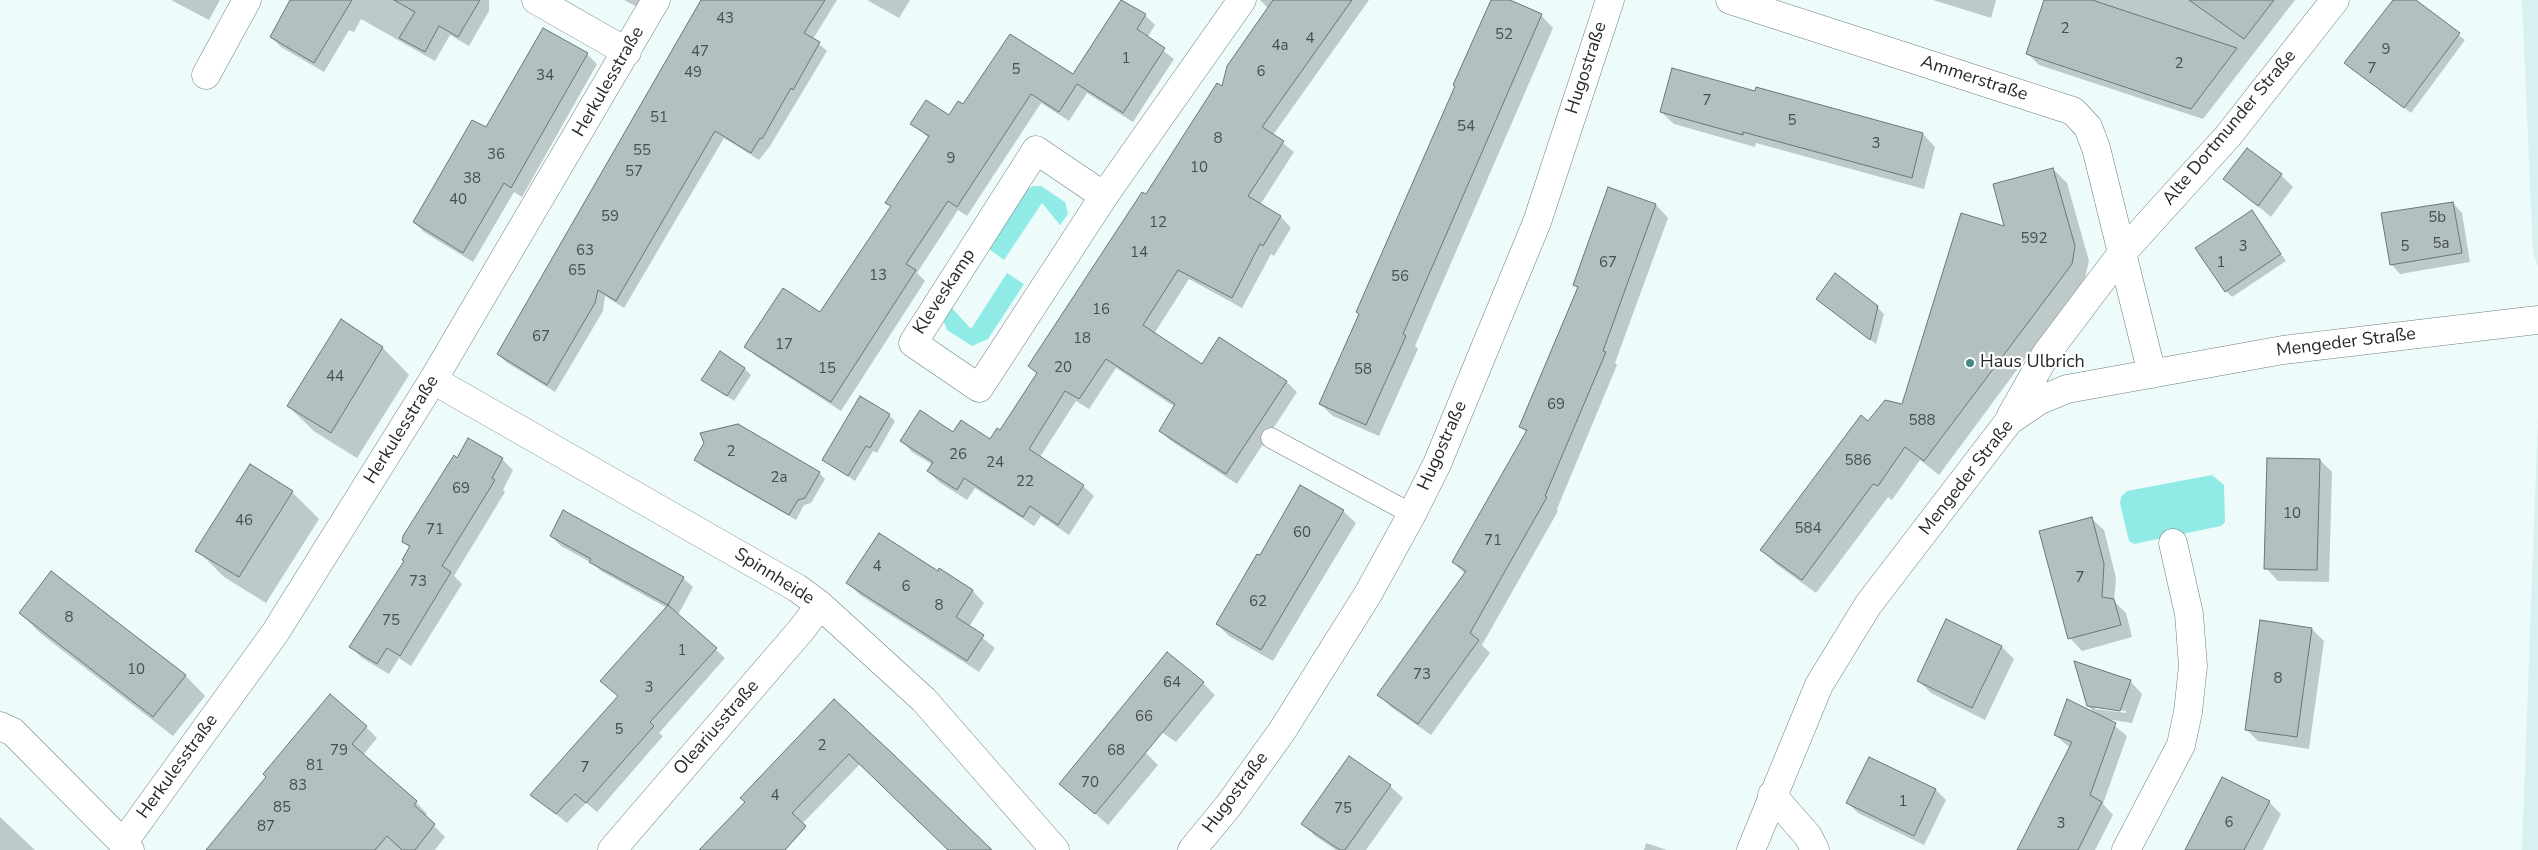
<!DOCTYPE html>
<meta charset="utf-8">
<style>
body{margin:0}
canvas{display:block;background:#edfcfb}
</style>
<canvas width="2538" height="850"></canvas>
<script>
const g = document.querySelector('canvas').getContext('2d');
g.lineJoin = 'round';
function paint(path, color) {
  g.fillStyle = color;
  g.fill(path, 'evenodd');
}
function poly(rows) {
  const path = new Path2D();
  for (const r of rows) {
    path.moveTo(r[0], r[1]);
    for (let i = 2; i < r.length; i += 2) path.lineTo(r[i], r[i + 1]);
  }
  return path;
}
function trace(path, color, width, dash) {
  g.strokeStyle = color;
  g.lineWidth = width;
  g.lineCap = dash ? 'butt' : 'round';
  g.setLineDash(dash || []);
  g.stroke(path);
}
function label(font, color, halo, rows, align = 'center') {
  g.font = font + ' "Nunito Sans",sans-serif';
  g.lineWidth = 4.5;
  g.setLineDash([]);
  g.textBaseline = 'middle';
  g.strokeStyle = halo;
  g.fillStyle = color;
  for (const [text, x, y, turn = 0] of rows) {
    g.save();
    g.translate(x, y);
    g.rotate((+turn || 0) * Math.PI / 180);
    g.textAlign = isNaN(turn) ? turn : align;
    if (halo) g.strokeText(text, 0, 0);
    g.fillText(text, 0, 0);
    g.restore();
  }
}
paint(poly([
 [2522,0,2538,0,2538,266,2533,253],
 [2538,416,2538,850,2522,850]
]), '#d8f0ef');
paint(poly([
 [1034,186,1041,186,1065,202,1068,214,1060,225,1042,203,1004,260,989,249,1027,189],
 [1007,273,1024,284,988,339,972,346,947,330,944,322,945,313,950,306,971,329],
 [2212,475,2224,485,2225,522,2221,526,2134,544,2129,541,2120,503,2121,497,2127,491]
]), '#90eae6');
paint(poly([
 [171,0,220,0,209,20],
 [292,0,489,0,489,11,469,46,450,35,435,61,361,19,354,32,349,30,324,72,281,47,271,37],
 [624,0,643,0,639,8],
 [704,0,837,0,813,39,827,51,770,146,759,160,724,138,624,308,605,296,603,311,555,392,506,362,498,354],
 [867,0,910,0,899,18],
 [1122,0,1145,15,1155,25,1147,38,1174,59,1133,122,1087,93,1069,121,1041,103,967,216,958,210,917,273,925,281,841,411,756,356,746,347,821,314,891,207,887,203,929,138,912,124,949,117,964,105,1073,76],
 [1260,0,1369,0,1273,135,1294,152,1260,205,1281,217,1291,228,1274,256,1271,254,1242,308,1189,279,1154,334,1202,366,1220,338,1287,382,1297,392,1237,484,1171,441,1160,431,1175,407,1116,368,1089,409,1076,401,1040,457,1083,486,1094,496,1069,535,1041,516,1034,526,975,488,967,500,939,482,928,471,933,465,912,452,902,441,954,433,990,441,1001,432,1038,374,1030,366,1146,196,1223,88,1269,9],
 [1492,0,1507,0,1541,15,1553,28,1415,346,1418,349,1379,436,1333,416,1320,404,1360,315],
 [1933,0,1996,0,1991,18],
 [2046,0,2295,0,2203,119,2039,65,2028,54],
 [2394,0,2412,0,2465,40,2411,113,2346,63],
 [587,54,597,64,522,197,514,192,473,262,424,232,414,222,487,129],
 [1756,92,1923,134,1935,147,1924,189,1756,143,1755,147,1674,124,1661,112],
 [2053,169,2067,183,2089,261,2085,278,1939,475,1920,460,1892,500,1888,497,1816,593,1776,564,1762,549,1868,423,1902,406,2006,228],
 [2281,175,2293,187,2271,217,2225,179],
 [1609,189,1656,205,1668,218,1615,363,1617,365,1557,509,1558,511,1482,645,1490,653,1431,735,1391,707,1379,695,1465,574,1453,562,1527,433,1521,427,1579,289,1575,285],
 [2453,203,2462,213,2470,262,2400,274,2391,264],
 [2251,212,2286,261,2232,297,2226,291],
 [1817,299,1877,307,1884,314,1876,344],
 [342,321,383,348,409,375,357,458,315,432,288,406],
 [745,369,751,375,734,401,703,379],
 [889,415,895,421,877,453,873,451,855,481,824,460],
 [458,459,502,459,513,470,503,490,505,492,454,576,462,584,411,666,399,658,389,674,362,658,351,647,405,562,410,548,403,541],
 [696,460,819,473,825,479,811,503,804,505,796,520,702,466],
 [2320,460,2332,472,2329,582,2278,581,2266,568],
 [250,466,292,492,319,519,266,603,224,577,197,550],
 [1343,511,1356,523,1273,661,1229,636,1217,624],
 [2091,518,2104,530,2116,578,2114,601,2126,613,2132,637,2082,651,2070,638],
 [551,536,683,578,693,587,678,615,725,658,659,733,663,736,597,812,586,803,567,823,532,795,619,697,602,681,667,608,601,571,592,563,561,546],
 [939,570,973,591,984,603,969,627,995,648,979,672,860,595,848,583,938,573],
 [52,573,186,676,205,696,173,736,40,633,20,613],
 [1947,621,2002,647,2014,659,1985,720,1931,693,1918,680],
 [2312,629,2324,641,2309,749,2258,741,2246,729],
 [2130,681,2142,694,2132,723,2106,719,2127,736,2103,804,2113,815,2095,850,2018,850,2070,748,2055,735,2096,714,2088,706],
 [2095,706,2126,711,2126,713,2095,709],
 [1203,683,1215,695,1176,742,1138,716],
 [834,701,991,850,950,850,860,764,802,824,806,828,785,850,700,850,746,802],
 [1113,720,1158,765,1108,825,1061,783],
 [366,727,377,738,363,755,416,802,427,814,425,817,445,837,435,850,208,850],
 [1350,758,1390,786,1403,798,1366,850,1336,850,1315,836,1303,824],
 [1870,759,1936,790,1946,800,1924,845,1858,813,1848,803],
 [2269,802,2281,814,2263,850,2189,850],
 [0,817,35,850,0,850],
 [1646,843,1667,850,1644,850]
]), '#0003');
const building = poly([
 [290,0,352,0,314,63,270,37,290,0],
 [394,0,480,0,458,37,439,26,425,52,399,38,415,12,394,0],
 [701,0,825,0,804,33,820,42,793,90,791,88,762,139,760,138,751,153,715,131,616,301,598,290,595,303,547,385,497,354,701,0],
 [1121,0,1146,14,1137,29,1165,48,1123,113,1077,84,1059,112,1031,94,957,207,948,201,906,264,916,270,831,402,744,347,783,288,820,312,891,206,885,203,929,136,910,124,926,100,949,115,958,101,963,104,1010,34,1073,74,1121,0],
 [1273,0,1352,0,1262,127,1284,141,1248,196,1281,216,1263,246,1260,244,1232,298,1178,270,1143,325,1202,364,1219,337,1287,381,1226,474,1159,431,1175,404,1106,359,1079,399,1065,391,1029,449,1084,485,1058,525,1030,506,1023,517,964,478,957,490,927,471,933,462,900,441,920,410,953,432,961,420,990,439,997,428,1000,430,1037,373,1028,366,1142,192,1146,194,1217,83,1222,86,1227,66,1273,0],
 [1491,0,1510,0,1542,14,1403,334,1406,336,1366,425,1319,404,1359,314,1356,312,1455,86,1453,85,1491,0],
 [2044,0,2092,0,2237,48,2191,109,2026,54,2044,0],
 [2189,0,2274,0,2244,39,2189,0],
 [2393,0,2416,0,2460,33,2404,108,2344,63,2393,0],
 [543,28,588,53,511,188,504,183,463,253,413,222,472,120,486,127,543,28],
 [1672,68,1755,91,1756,87,1923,133,1912,178,1743,132,1743,135,1660,112,1672,68],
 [2247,148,2282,174,2258,206,2223,179,2247,148],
 [2053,168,2075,246,2072,264,1924,461,1905,447,1878,486,1873,484,1802,580,1760,550,1861,415,1868,421,1885,400,1902,404,1961,213,2004,226,1993,184,2053,168],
 [1608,187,1656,204,1603,351,1606,352,1545,496,1547,497,1470,633,1479,640,1418,724,1377,695,1466,571,1452,562,1527,430,1519,427,1578,287,1573,285,1608,187],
 [2453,202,2462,253,2390,265,2381,213,2453,202],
 [2252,210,2281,254,2225,292,2195,248,2252,210],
 [1835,273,1878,306,1870,340,1816,299,1835,273],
 [341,319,383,347,331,433,287,406,341,319],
 [720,351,745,368,727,396,701,380,720,351],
 [860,396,890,414,870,448,866,446,848,476,822,460,860,396],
 [738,424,820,472,805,498,798,500,789,515,694,460,704,443,700,433,738,424],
 [468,438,503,458,492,478,495,480,442,566,451,572,400,656,387,648,377,664,349,647,404,561,402,560,410,546,402,542,403,536,454,455,457,458,468,438],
 [2267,458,2320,459,2317,570,2264,569,2267,458],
 [250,464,293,491,239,577,195,551,250,464],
 [1300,485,1344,510,1261,650,1216,624,1257,554,1260,555,1300,485],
 [563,510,684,577,668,605,717,648,650,722,654,726,586,803,575,794,556,814,530,795,618,696,600,681,668,605,589,562,591,559,550,536,563,510],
 [2092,517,2104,564,2102,597,2114,599,2121,625,2068,639,2039,531,2092,517],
 [879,533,938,571,939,568,973,590,956,617,984,635,967,661,846,583,879,533],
 [51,571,186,675,153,717,19,613,51,571],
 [1946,619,2002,646,1972,708,1917,681,1946,619],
 [2260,620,2312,628,2297,737,2245,730,2260,620],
 [1167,652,1204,682,1095,814,1059,784,1167,652],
 [2074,661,2131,680,2120,711,2087,706,2074,661],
 [330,694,367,726,352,744,417,801,414,805,435,824,415,850,402,850,387,836,375,850,206,850,266,777,263,774,330,694],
 [834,699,893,754,992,850,948,850,849,754,792,813,806,826,785,850,699,850,745,802,740,798,834,699],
 [2067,699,2116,723,2090,795,2102,802,2078,850,2017,850,2072,742,2054,735,2067,699],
 [1349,756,1391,785,1345,850,1340,850,1301,824,1349,756],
 [1869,757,1936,789,1914,836,1846,803,1869,757],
 [2222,777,2270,801,2244,850,2185,850,2222,777]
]);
paint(building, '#b2c0bf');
trace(building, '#6a7776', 1);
const service = poly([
 [1271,438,1412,514]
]);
const minor = poly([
 [536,0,627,52],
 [1730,0,2073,111,2088,127,2096,148,2152,374],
 [206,75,247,0],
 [1104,196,1036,150,913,343,979,388,1104,196,1242,0],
 [433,380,797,588,820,605,924,700,1055,850],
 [2011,416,2046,354,2122,253,2228,136,2335,0],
 [0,726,13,732,130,850],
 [1772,795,1808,836,1815,850],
 [123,843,275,633,433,380,656,0],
 [612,850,802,629,820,605],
 [1192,850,1229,805,1282,731,1368,594,1412,514,1437,464,1537,222,1610,0],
 [1751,850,1819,685,1868,605,2009,421,2040,400,2067,389,2283,350,2538,320],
 [2126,850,2181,745,2188,712,2193,666,2189,614,2173,543]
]);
trace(service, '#707e7d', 21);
trace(minor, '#707e7d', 29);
trace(service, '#fff', 20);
trace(minor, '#fff', 28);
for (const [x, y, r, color] of [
 [1970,363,5,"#418886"]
]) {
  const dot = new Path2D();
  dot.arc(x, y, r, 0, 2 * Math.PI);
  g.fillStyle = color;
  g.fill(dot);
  trace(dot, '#fff', 2);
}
label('15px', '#48504f', null, [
 ["43",725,19],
 ["2",2065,29],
 ["52",1504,35],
 ["4",1310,39],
 ["4a",1280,46],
 ["9",2386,50],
 ["47",700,52],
 ["1",1126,59],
 ["2",2179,64],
 ["7",2372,69],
 ["5",1016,70],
 ["6",1261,72],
 ["49",693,73],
 ["34",545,76],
 ["7",1707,101],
 ["51",659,118],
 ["5",1792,121],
 ["54",1466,127],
 ["8",1218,139],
 ["3",1876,144],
 ["55",642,151],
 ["36",496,155],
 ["9",951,159],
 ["10",1199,168],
 ["57",634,172],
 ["38",472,179],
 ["40",458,200],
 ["59",610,217],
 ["5b",2437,218],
 ["12",1158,223],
 ["592",2034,239],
 ["5a",2441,244],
 ["3",2243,247],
 ["5",2405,247],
 ["63",585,251],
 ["14",1139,253],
 ["67",1608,263],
 ["1",2221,263],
 ["65",577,271],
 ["13",878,276],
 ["56",1400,277],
 ["16",1101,310],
 ["67",541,337],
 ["18",1082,339],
 ["17",784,345],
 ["20",1063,368],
 ["15",827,369],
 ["58",1363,370],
 ["44",335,377],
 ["69",1556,405],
 ["588",1922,421],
 ["2",731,452],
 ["26",958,455],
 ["586",1858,461],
 ["24",995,463],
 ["2a",779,478],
 ["22",1025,482],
 ["69",461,489],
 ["10",2292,514],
 ["46",244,521],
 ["584",1808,529],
 ["71",435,530],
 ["60",1302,533],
 ["71",1493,541],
 ["4",877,567],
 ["7",2080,578],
 ["73",418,582],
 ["6",906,587],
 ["62",1258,602],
 ["8",939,606],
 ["8",69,618],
 ["75",391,621],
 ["1",682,651],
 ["10",136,670],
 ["73",1422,675],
 ["8",2278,679],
 ["64",1172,683],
 ["3",649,688],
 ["66",1144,717],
 ["5",619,730],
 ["2",822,746],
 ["79",339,751],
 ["68",1116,751],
 ["81",315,766],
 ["7",585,768],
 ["70",1090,783],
 ["83",298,786],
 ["4",775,796],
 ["1",1903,802],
 ["85",282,808],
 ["75",1343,809],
 ["6",2229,823],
 ["3",2061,824],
 ["87",266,827]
]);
label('18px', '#252b2a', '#fff', [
 ["Hugostraße",1587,68,-72],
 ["Ammerstraße",1974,79,18],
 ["Herkulesstraße",609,82,-60],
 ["Alte Dortmunder Straße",2230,128,-50],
 ["Kleveskamp",945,292,-57],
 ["Mengeder Straße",2346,343,-7],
 ["Herkulesstraße",402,430,-58],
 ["Hugostraße",1443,446,-66],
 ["Mengeder Straße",1967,478,-52],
 ["Spinnheide",774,577,32],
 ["Oleariusstraße",717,728,-49],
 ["Herkulesstraße",178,767,-54],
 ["Hugostraße",1236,793,-53]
]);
label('18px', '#252b2a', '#fff', [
 ["Haus Ulbrich",1980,363]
], 'left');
</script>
